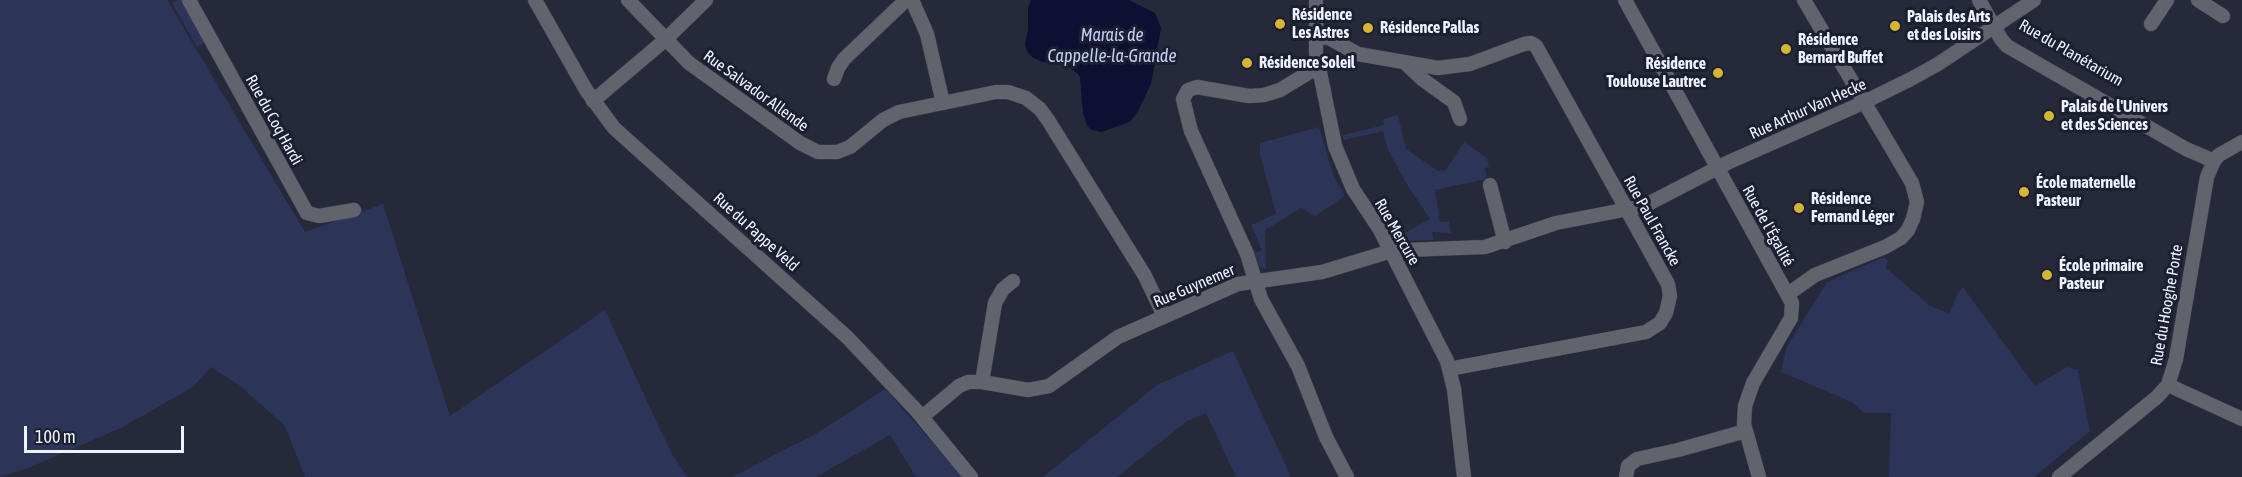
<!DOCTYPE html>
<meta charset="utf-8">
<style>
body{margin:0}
#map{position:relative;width:2242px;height:477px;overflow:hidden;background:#25293a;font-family:"Asap Condensed",sans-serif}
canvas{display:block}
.scale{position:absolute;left:24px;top:426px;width:160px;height:27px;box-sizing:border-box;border:3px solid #eff3ff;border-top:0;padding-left:8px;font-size:18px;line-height:21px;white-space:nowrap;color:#eff3ff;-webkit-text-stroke:4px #1b1f30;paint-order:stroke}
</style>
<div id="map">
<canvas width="2242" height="477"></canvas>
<div class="scale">100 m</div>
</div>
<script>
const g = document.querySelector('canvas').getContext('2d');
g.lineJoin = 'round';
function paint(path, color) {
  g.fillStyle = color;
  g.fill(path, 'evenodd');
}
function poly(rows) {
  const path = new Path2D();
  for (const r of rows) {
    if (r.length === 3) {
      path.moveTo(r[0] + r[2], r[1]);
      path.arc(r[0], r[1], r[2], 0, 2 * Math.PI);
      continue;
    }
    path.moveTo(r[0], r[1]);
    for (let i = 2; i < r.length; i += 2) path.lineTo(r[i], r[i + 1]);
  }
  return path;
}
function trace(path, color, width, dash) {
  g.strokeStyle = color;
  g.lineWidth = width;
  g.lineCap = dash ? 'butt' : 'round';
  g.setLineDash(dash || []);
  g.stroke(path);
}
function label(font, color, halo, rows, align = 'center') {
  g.font = font + ' "Asap Condensed",sans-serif';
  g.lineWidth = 6;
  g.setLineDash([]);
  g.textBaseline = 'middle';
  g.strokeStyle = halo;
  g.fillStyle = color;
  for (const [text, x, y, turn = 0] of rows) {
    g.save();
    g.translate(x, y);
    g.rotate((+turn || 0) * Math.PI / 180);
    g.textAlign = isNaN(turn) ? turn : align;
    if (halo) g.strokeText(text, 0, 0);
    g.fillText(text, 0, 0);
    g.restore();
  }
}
paint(poly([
 [0,0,167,0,305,232,383,204,450,416,605,310,651,410,672,454,687,477,305,477,285,426,239,385,211,367,193,387,121,428,26,469,0,477],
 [178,0,184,0,207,41,197,47,172,3],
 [1965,19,8],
 [1398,115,1406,149,1438,171,1446,170,1464,142,1487,158,1489,167,1485,168,1487,179,1435,190,1440,222,1449,221,1451,233,1432,232,1434,240,1402,241,1399,236,1430,219,1406,183,1388,150,1383,131,1344,140,1343,135,1384,125,1383,119],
 [1319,127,1334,177,1345,196,1315,216,1301,208,1265,230,1266,269,1262,268,1259,266,1255,253,1262,250,1251,225,1276,214,1260,155,1260,143],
 [1884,257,1888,261,1886,268,1929,305,1949,314,1958,293,1963,287,2035,386,2067,367,2078,370,2090,431,2034,477,1889,477,1891,413,1864,413,1852,402,1781,372,1787,346,1827,282],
 [1233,351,1291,477,1236,477,1206,413,1187,421,1117,477,1043,477,1157,385],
 [885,389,963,477,916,477,890,435,816,477,732,477,817,433]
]), '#2c3458');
paint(poly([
 [1031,0,1129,0,1155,13,1161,28,1151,84,1138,111,1130,122,1101,132,1090,129,1087,125,1083,113,1080,77,1077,73,1066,65,1042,62,1032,57,1027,51,1025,44,1028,30,1028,8]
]), '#0c1033');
const minor = poly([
 [189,0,307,213,319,216,354,210],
 [535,0,586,90,614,128,847,337,916,410,971,477],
 [628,0,689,63,800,143,818,152,837,152,850,147,883,120,899,112,996,92,1008,92,1026,98,1040,109,1048,120,1145,276,1164,316],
 [912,0,927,34,943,103],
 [1316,0,1316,53,1335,146,1353,189,1380,230,1447,361,1454,389,1464,477],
 [1625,0,1792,303,1791,318,1753,383,1745,406,1744,424,1759,477],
 [1979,0,2001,39,2007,46,2186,149,2214,161],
 [2198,0,2223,16],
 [2151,24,2167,0],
 [1315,36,1329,38,1358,54,1438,68,1470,64,1524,44,1531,43,1536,46,1668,284,1670,296,1666,313,1660,323,1646,332,1449,369],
 [1404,62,1422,79,1454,102,1460,119],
 [1319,69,1308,73,1280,90,1264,95,1249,96,1197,87,1188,90,1183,99,1191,131,1247,254,1261,299,1298,366,1326,437,1347,477],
 [834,79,838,68,844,59,906,0],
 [593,101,665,40,706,0],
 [1490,185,1505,242],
 [1788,294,1815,275,1885,247,1901,238,1908,230,1913,219,1917,202,1912,183,1804,0],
 [982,382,995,303,1003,289,1013,281],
 [2168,385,2242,419],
 [922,417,959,386,968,382,982,382,1028,390,1049,386,1118,337,1238,284,1322,272,1385,253,1406,250,1485,247,1556,223,1644,206,1729,162,1856,106,1911,79,1938,64,2034,0],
 [1626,477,1628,466,1637,459,1678,450,1746,431],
 [2059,477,2157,397,2168,385,2176,359,2207,177,2214,161,2219,155,2242,142]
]);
trace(minor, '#414556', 15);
trace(minor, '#62646d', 14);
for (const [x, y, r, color] of [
 [1280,24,6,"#d6b534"],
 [1895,26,6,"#d6b534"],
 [1368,28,6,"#d6b534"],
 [1786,49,6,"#d6b534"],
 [1247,63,6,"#d6b534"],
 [1718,73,6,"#d6b534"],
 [2049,116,6,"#d6b534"],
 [2024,192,6,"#d6b534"],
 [1799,208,6,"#d6b534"],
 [2047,275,6,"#d6b534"]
]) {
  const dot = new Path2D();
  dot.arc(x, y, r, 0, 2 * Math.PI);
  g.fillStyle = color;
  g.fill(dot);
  trace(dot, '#1b1f30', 2);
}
label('bold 16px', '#eff3ff', '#1b1f30', [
 ["Résidence",1292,15],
 ["Les Astres",1292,33],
 ["Palais des Arts",1907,17],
 ["et des Loisirs",1907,35],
 ["Résidence Pallas",1380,28],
 ["Résidence",1798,40],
 ["Bernard Buffet",1798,58],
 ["Résidence Soleil",1259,63],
 ["Résidence",1706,64,"right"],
 ["Toulouse Lautrec",1706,82,"right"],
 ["Palais de l'Univers",2061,107],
 ["et des Sciences",2061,125],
 ["École maternelle",2036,183],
 ["Pasteur",2036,201],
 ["Résidence",1811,199],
 ["Fernand Léger",1811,217],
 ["École primaire",2059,266],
 ["Pasteur",2059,284]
], 'left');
label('16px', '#eff3ff', '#1b1f30', [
 ["Rue du Planétarium",2071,53,30],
 ["Rue Salvador Allende",756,91,36],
 ["Rue Arthur Van Hecke",1808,109,-24],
 ["Rue du Coq Hardi",274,120,61],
 ["Rue Paul Francke",1652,221,61],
 ["Rue de l'Égalité",1768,226,61],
 ["Rue du Pappe Veld",756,232,42],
 ["Rue Mercure",1397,232,60],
 ["Rue Guynemer",1194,286,-23],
 ["Rue du Hooghe Porte",2167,305,-80]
]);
label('italic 18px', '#c4cff9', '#1b1f30', [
 ["Marais de",1112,35],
 ["Cappelle-la-Grande",1112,56]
]);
</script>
